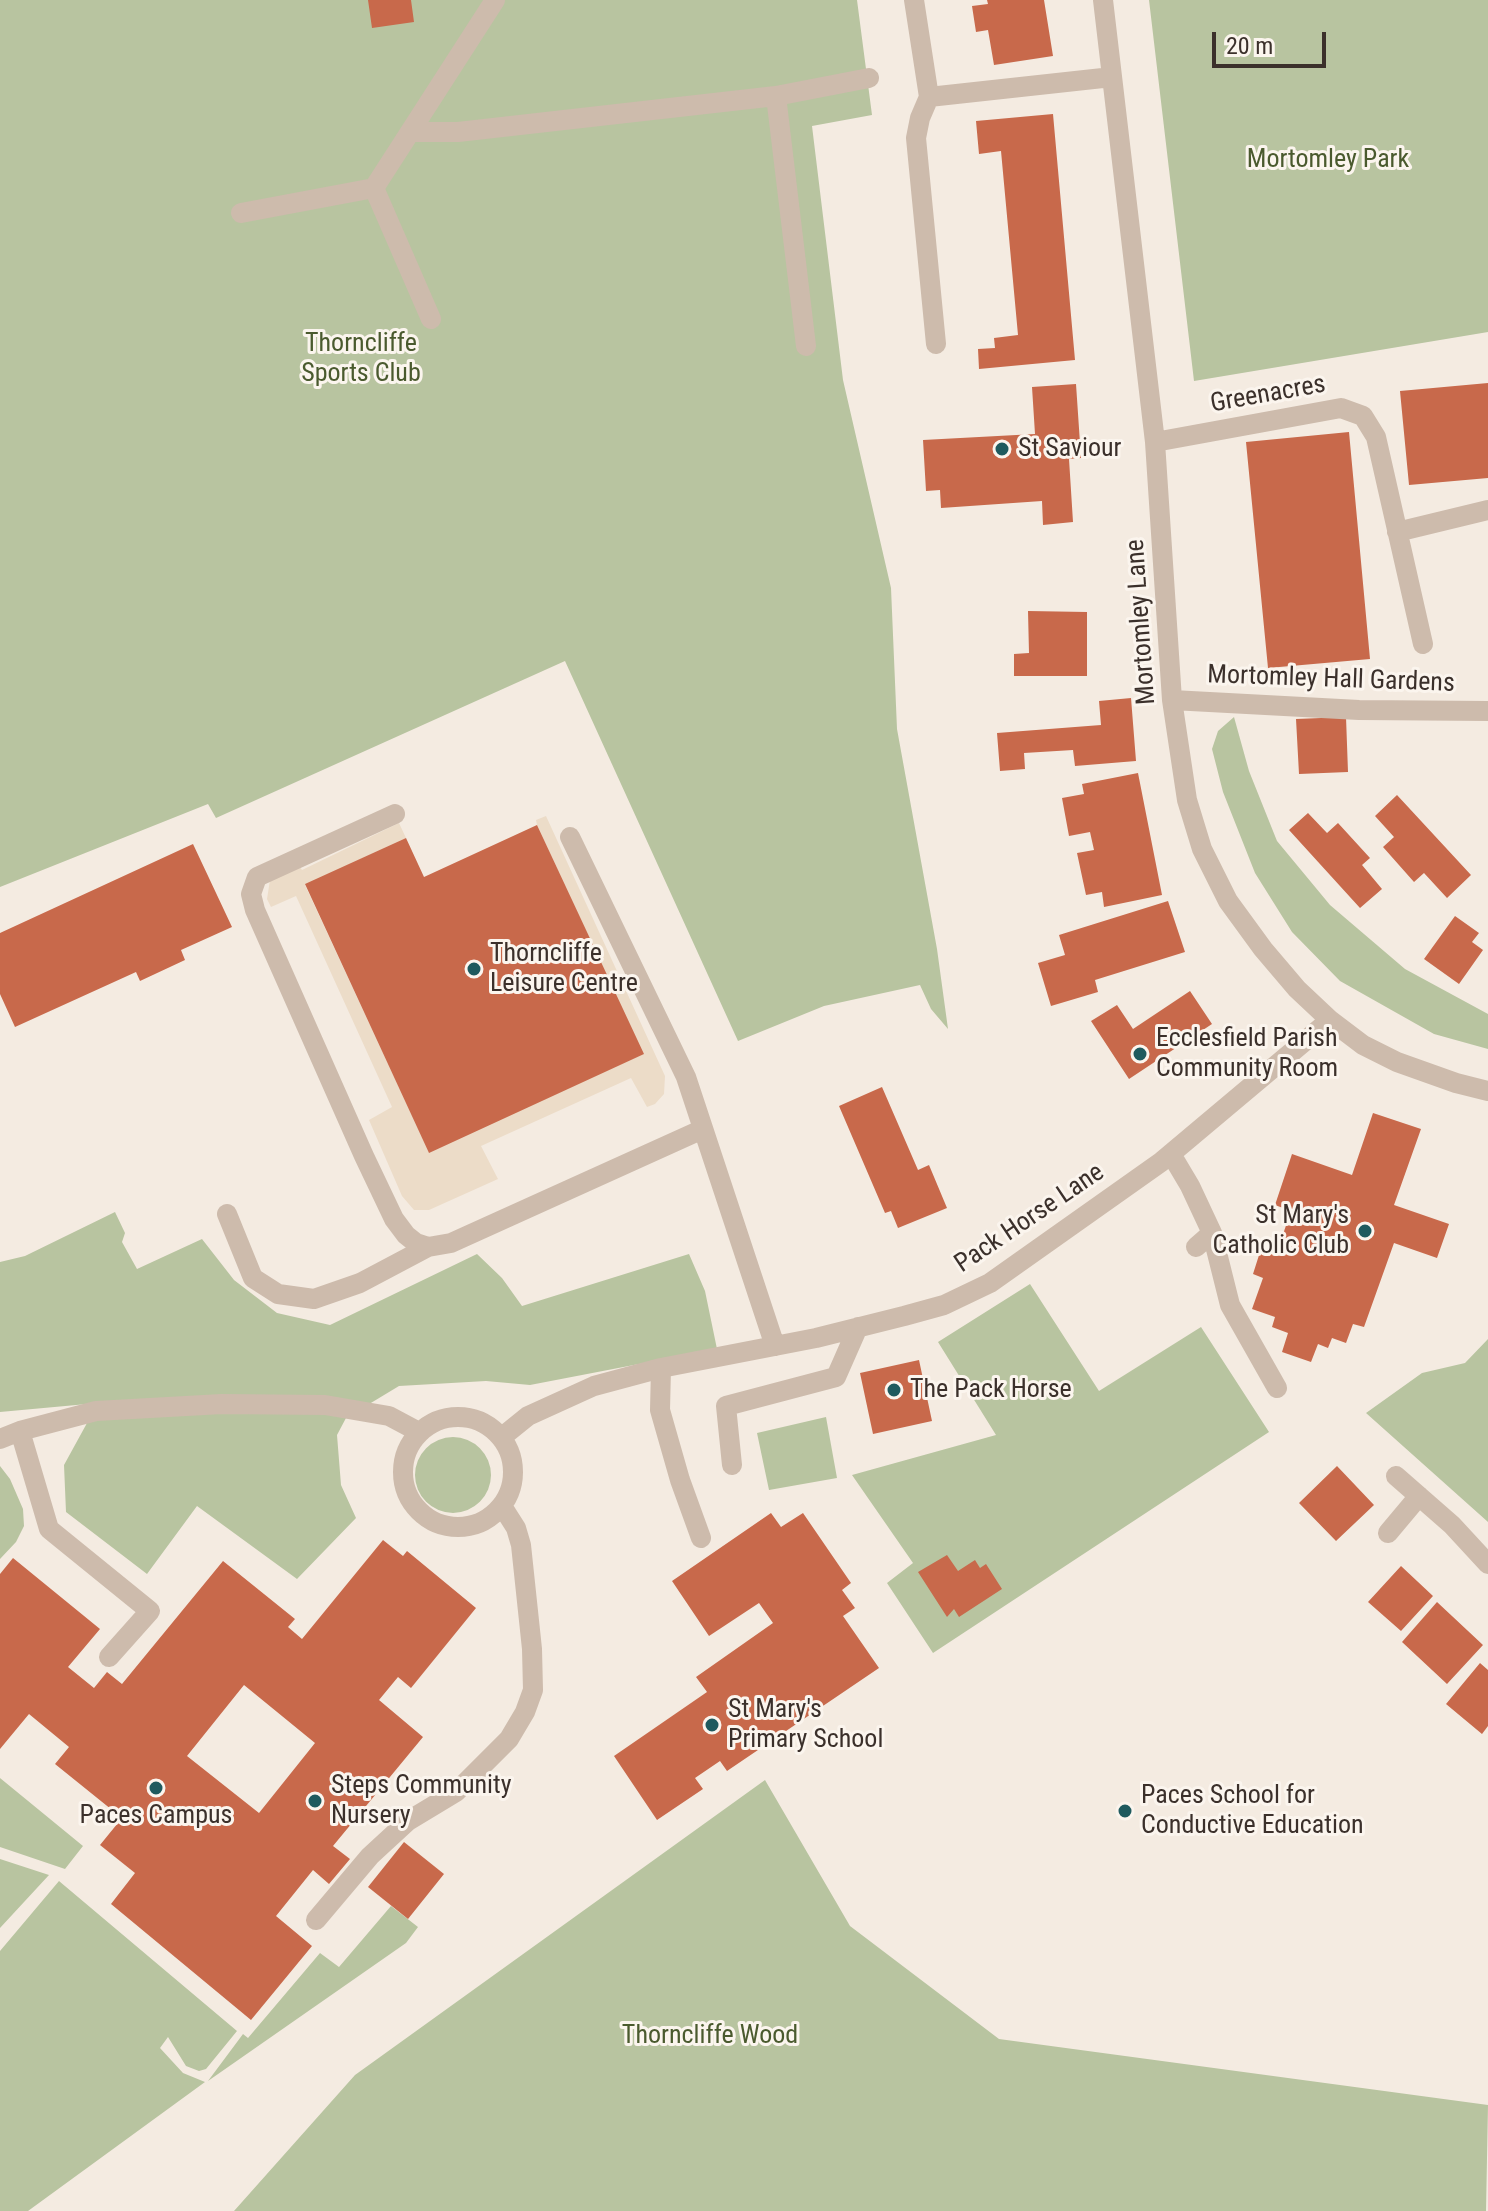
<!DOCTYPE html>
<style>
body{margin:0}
#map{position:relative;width:1488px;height:2211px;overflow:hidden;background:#f4ebe1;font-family:"Roboto Condensed",sans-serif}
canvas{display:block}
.scale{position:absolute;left:1212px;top:32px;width:114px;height:36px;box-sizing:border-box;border:4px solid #3b302b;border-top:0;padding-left:10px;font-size:24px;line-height:28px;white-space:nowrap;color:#3b302b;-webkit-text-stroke:6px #fbf5ee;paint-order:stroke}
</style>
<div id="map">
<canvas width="1488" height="2211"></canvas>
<div class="scale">20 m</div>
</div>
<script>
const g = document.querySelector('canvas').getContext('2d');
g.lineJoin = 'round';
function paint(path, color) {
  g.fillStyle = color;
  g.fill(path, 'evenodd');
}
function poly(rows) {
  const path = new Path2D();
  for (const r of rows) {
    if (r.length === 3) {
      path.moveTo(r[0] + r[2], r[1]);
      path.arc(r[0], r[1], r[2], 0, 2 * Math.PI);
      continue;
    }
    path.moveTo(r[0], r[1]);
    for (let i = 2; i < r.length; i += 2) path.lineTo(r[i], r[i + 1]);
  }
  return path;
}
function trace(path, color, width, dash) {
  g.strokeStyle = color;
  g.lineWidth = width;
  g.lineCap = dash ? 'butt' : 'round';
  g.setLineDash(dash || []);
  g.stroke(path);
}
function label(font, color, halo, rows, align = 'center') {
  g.font = font + ' "Roboto Condensed",sans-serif';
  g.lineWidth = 6;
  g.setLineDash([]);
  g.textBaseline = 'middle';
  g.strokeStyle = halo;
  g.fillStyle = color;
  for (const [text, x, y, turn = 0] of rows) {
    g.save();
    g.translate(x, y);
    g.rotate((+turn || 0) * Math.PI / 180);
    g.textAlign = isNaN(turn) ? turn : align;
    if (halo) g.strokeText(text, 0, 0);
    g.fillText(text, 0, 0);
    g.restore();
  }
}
paint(poly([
 [0,0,857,0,872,115,812,126,843,380,891,588,897,729,937,949,948,1029,931,1009,920,985,824,1006,738,1041,565,661,216,818,208,804,0,887],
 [1149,0,1488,0,1488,332,1194,381],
 [1234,717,1249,771,1277,841,1330,905,1405,969,1488,1014,1488,1049,1434,1034,1340,981,1292,932,1255,873,1223,792,1212,749,1218,731],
 [115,1212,125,1233,122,1242,137,1269,202,1239,234,1280,277,1313,330,1325,477,1254,502,1278,522,1306,689,1254,705,1291,717,1349,530,1385,486,1381,399,1386,346,1418,337,1435,341,1485,356,1518,297,1579,197,1506,147,1574,66,1512,64,1465,98,1403,0,1412,0,1262,25,1256],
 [1030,1284,1099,1391,1201,1327,1269,1432,933,1653,887,1583,913,1563,852,1475,996,1435,938,1342],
 [1488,1339,1488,1522,1366,1413,1422,1373,1465,1363],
 [826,1417,837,1478,769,1490,757,1433],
 [453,1475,38],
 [0,1466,10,1479,23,1509,24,1526,16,1542,0,1559],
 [0,1778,83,1846,65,1869,0,1847],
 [765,1780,850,1926,999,2039,1488,2105,1486,2211,234,2211,355,2075],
 [0,1859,49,1875,0,1928],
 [59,1881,237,2031,206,2069,199,2071,186,2066,168,2037,160,2048,183,2073,205,2082,28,2211,0,2211,0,1951],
 [391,1906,418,1927,406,1943,208,2081,243,2034,248,2038,320,1953,339,1967]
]), '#b8c4a0');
paint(poly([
 [546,816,665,1076,664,1094,655,1104,647,1107,631,1078,481,1146,498,1179,429,1210,414,1210,402,1196,369,1120,392,1107,296,896,271,907,267,899,270,880,298,864,302,870,399,823,406,838,305,885,429,1152,643,1054,537,825,536,820]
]), '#ecdcc8');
paint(poly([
 [368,0,411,0,414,22,372,28],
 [987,0,1044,0,1053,56,994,65,988,30,976,32,972,6,988,4],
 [1053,114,1075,360,979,369,978,349,995,348,994,338,1018,335,1001,151,979,154,976,121],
 [1488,383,1488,478,1409,485,1400,391],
 [1076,384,1081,458,1069,459,1073,522,1043,525,1042,501,941,508,940,490,926,491,923,440,1035,434,1032,387],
 [1349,432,1370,659,1268,668,1246,442],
 [1028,611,1087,612,1087,676,1014,676,1014,654,1029,653],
 [1131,698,1136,761,1075,766,1073,750,1024,753,1025,769,1000,771,997,733,1101,725,1099,701],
 [1346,717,1348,772,1299,774,1296,719],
 [1138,773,1162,895,1104,907,1102,892,1086,895,1077,853,1094,850,1090,832,1069,836,1062,798,1084,794,1082,784],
 [1397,795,1471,875,1447,898,1424,873,1414,882,1383,847,1394,837,1375,816],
 [1308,813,1327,833,1338,823,1370,858,1362,865,1382,889,1360,908,1289,830],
 [537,825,644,1054,429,1153,305,884,406,838,424,877],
 [193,844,232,927,181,950,185,960,140,981,136,972,15,1027,0,994,0,933],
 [1168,901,1185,952,1095,980,1098,992,1051,1006,1038,963,1065,955,1059,935],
 [1455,916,1479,933,1472,942,1483,950,1459,984,1424,959],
 [1190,991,1212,1024,1129,1079,1091,1021,1117,1005,1133,1029],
 [882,1087,918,1170,929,1165,947,1208,898,1228,891,1211,885,1213,839,1106],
 [1373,1113,1421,1129,1394,1205,1449,1224,1437,1258,1394,1243,1364,1327,1353,1324,1346,1343,1332,1338,1328,1348,1318,1344,1311,1362,1282,1352,1288,1333,1272,1327,1275,1317,1252,1309,1263,1278,1253,1274,1260,1252,1270,1256,1276,1238,1281,1240,1291,1211,1275,1205,1292,1154,1352,1175],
 [919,1360,932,1421,873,1434,860,1373],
 [1337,1466,1374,1505,1336,1541,1299,1503],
 [771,1513,781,1527,803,1513,851,1583,842,1590,855,1608,843,1616,879,1668,727,1771,720,1761,695,1778,703,1789,657,1820,614,1756,707,1692,696,1677,773,1623,759,1603,709,1636,672,1581],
 [383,1540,403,1556,407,1551,476,1608,411,1688,398,1677,379,1700,423,1737,333,1846,350,1859,329,1884,313,1870,276,1916,312,1946,251,2020,111,1904,135,1873,100,1845,122,1818,55,1764,69,1747,29,1714,0,1749,0,1574,13,1558,100,1629,68,1667,94,1688,107,1672,122,1684,223,1561,295,1619,288,1627,302,1639],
 [244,1685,315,1743,259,1813,187,1756],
 [947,1555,958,1571,975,1560,980,1568,986,1564,1002,1589,959,1617,954,1609,947,1617,918,1572],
 [1401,1566,1433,1596,1401,1631,1368,1602],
 [1437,1602,1483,1645,1447,1684,1402,1642],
 [1480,1663,1488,1670,1488,1726,1482,1734,1446,1704],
 [404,1842,444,1874,408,1919,368,1887]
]), '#c8694b');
trace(poly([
 [914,0,929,97,920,118,916,138,936,344],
 [1103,0,1155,442,1172,700,1187,800,1202,849,1228,901,1263,949,1297,989,1330,1020,1363,1045,1397,1062,1456,1083,1488,1091],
 [776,96,806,346],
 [929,97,1112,77],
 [410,132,458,132,776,96,869,78],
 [374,188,495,0],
 [241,213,374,188,431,319],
 [1155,442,1341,408,1363,416,1376,437,1423,644],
 [1397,532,1488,510],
 [1172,700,1359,710,1488,711],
 [395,814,257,877,251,894,255,910,364,1156,394,1219,406,1235,416,1243,428,1247,451,1243,703,1129],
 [570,837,686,1077,775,1346],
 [1171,1154,1190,1186,1212,1233,1230,1305,1277,1388],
 [227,1214,253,1278,278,1294,314,1299,360,1283,428,1247],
 [1196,1247,1212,1233],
 [661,1368,660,1410,680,1480,701,1538],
 [458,1472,55],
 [20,1431,49,1529,150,1611,109,1657],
 [502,1437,528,1416,594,1386,661,1368,816,1338,904,1316,944,1305,990,1283,1161,1162,1330,1020],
 [0,1439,20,1431,96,1411,222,1404,325,1405,389,1416,419,1432],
 [732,1465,726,1406,836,1377,858,1327],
 [1396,1476,1452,1525,1488,1564],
 [1388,1533,1419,1496],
 [316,1920,370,1856,408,1821,456,1792,509,1739,525,1712,533,1690,532,1649,521,1545,516,1528,502,1506]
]), '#cdbbac', 20);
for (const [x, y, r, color] of [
 [1002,449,8,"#1f5a5e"],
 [474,969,8,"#1f5a5e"],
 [1140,1054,8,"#1f5a5e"],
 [1365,1231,8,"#1f5a5e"],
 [894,1390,8,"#1f5a5e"],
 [712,1725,8,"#1f5a5e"],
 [156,1788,8,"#1f5a5e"],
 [315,1801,8,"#1f5a5e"],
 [1125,1811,8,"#1f5a5e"]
]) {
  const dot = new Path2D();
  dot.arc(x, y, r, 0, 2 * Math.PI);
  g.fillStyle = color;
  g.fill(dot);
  trace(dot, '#fbf5ee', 3);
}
label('26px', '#4a5a2e', '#fbf5ee', [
 ["Mortomley Park",1328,160],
 ["Thorncliffe",361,344],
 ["Sports Club",361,374],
 ["Thorncliffe Wood",710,2036]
]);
label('26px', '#3b302b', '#fbf5ee', [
 ["Greenacres",1268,395,-10],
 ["Mortomley Lane",1142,622,-94],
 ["Mortomley Hall Gardens",1331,680,2],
 ["Pack Horse Lane",1030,1219,-34]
]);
label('26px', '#3b302b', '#fbf5ee', [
 ["St Saviour",1018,449],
 ["Thorncliffe",490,954],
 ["Leisure Centre",490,984],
 ["Ecclesfield Parish",1156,1039],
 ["Community Room",1156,1069],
 ["St Mary's",1349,1216,"right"],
 ["Catholic Club",1349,1246,"right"],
 ["The Pack Horse",910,1390],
 ["St Mary's",728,1710],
 ["Primary School",728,1740],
 ["Steps Community",331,1786],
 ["Nursery",331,1816],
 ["Paces School for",1141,1796],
 ["Conductive Education",1141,1826],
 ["Paces Campus",156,1816,"center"]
], 'left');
</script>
